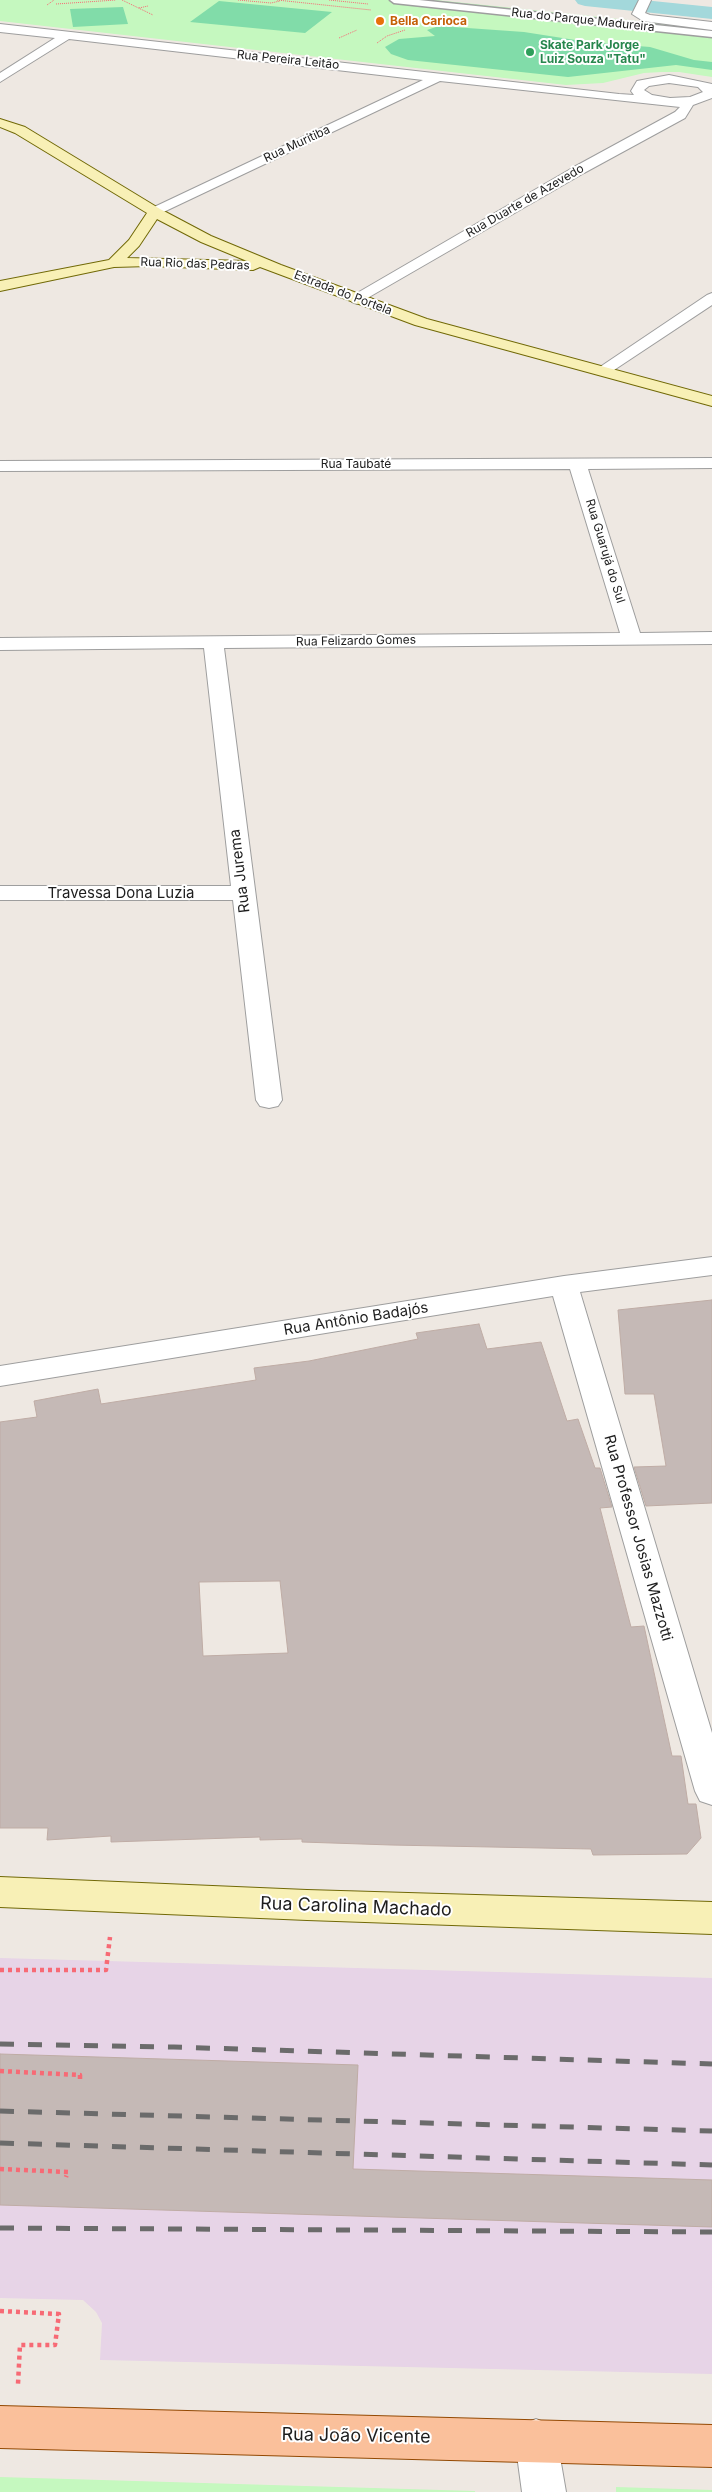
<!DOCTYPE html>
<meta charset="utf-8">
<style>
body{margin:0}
canvas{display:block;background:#eee8e2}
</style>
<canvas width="712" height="2492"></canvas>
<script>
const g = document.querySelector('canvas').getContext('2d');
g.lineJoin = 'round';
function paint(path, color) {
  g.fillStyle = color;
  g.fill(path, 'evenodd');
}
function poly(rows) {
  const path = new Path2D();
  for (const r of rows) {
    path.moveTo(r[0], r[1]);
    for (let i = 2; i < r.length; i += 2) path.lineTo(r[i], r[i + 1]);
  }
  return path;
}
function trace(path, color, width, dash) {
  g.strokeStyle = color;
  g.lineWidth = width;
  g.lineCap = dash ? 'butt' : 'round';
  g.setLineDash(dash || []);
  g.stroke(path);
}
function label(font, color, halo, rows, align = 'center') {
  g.font = font + ' Inter,sans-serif';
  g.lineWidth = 4;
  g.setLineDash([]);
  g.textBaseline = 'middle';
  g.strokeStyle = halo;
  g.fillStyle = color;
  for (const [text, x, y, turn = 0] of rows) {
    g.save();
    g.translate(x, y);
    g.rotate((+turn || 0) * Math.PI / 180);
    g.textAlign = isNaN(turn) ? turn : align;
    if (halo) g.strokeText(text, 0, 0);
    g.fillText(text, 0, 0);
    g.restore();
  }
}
paint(poly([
 [0,1958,712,1978,712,2374,100,2360,102,2323,96,2312,83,2300,0,2298]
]), '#e7d4e7');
paint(poly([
 [0,0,436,0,572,14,712,29,712,77,679,72,662,72,644,73,603,83,566,85,0,21],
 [0,2477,475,2491,475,2492,0,2492],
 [616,2487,712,2490,712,2492,616,2492]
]), '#c5f8bf');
paint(poly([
 [219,1,332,12,305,33,190,22],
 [123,7,128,24,73,27,70,9],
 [439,26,524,32,588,42,650,47,694,60,712,62,712,70,676,65,568,77,408,60,391,54,385,47,399,39,435,36,427,30]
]), '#81dca9');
paint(poly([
 [575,0,643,0,712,7,712,19,585,6,578,4,575,0]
]), '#a3d8db');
const building = poly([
 [712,1300,712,1503,646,1506,634,1467,666,1466,654,1394,625,1394,618,1310,712,1300],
 [479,1324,487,1349,541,1342,567,1421,578,1419,595,1468,600,1468,612,1507,600,1508,631,1627,644,1626,672,1756,681,1756,688,1804,696,1804,701,1838,687,1854,593,1855,591,1849,391,1845,302,1842,302,1839,260,1840,260,1837,111,1842,111,1836,47,1840,48,1828,0,1828,0,1422,37,1417,34,1401,98,1389,101,1404,256,1380,254,1368,309,1361,418,1339,416,1333,479,1324],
 [280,1581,288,1653,203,1656,199,1582,280,1581],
 [0,2054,358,2065,353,2169,712,2180,712,2227,0,2205,0,2054]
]);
paint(building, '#c5b9b6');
trace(building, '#bfaca5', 1);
const lane = poly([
 [390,0,419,0,712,31,712,37,394,3,390,0]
]);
const street = poly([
 [639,0,651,0,645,13,650,15,712,22,712,30,643,21,632,14,639,0],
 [0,24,619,94,634,95,631,91,637,81,669,75,712,84,712,98,693,105,685,118,584,173,357,304,352,302,349,299,352,296,574,167,675,112,680,107,440,81,155,216,150,215,148,212,150,209,423,80,69,39,0,82,0,73,55,38,0,32,0,24],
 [669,83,698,87,703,92,690,97,670,98,652,95,644,90,649,86,669,83],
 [712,293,712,305,608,374,596,374,594,371,707,295,712,293],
 [712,458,712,468,588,469,640,633,712,632,712,644,224,648,282,1100,278,1106,269,1108,260,1106,256,1100,233,900,0,900,0,886,231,886,204,648,0,650,0,638,620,633,570,469,0,471,0,461,712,458],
 [712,1257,712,1275,580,1292,712,1733,712,1805,700,1801,695,1791,553,1296,0,1386,0,1366,564,1276,712,1257],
 [536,2419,551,2425,557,2440,566,2492,522,2492,515,2440,521,2425,536,2419]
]);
const secondary = poly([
 [0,119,25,127,160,209,211,236,281,265,427,319,712,396,712,406,415,325,260,267,253,270,149,266,114,267,0,291,0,281,109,260,129,240,147,213,15,133,0,127,0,119],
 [157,219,201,242,247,261,127,258,139,246,157,219],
 [0,1877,307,1890,712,1902,712,1934,307,1920,0,1907,0,1877]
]);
const primary = poly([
 [0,2406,712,2425,712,2467,0,2448,0,2406]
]);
trace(lane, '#9e9e9e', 3);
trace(street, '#9e9e9e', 2);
trace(secondary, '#716907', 2);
trace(primary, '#934903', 2);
trace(poly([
 [122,0,153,15],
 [238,0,271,3,280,1],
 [277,0,371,10],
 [329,0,368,4],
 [56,4,116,0],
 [47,5,54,0],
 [139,8,148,6],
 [339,38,357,30],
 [377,43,387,36,405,30]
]), '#f76a75', 1, [1, 1]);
trace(poly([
 [0,1970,106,1970,110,1937],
 [0,2071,80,2075,80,2081],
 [0,2169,68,2172,66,2177],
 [0,2311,59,2314,55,2345,20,2345,18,2384]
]), '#f76a75', 4.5, [4, 4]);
paint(lane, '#fff');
paint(street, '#fff');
paint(secondary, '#f8f0b6');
paint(primary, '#fac09b');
trace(poly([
 [0,2044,174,2047,712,2064],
 [0,2111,712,2131],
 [0,2143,712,2165],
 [0,2228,712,2232]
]), '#6b6b6b', 5, [14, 14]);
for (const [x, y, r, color] of [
 [380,21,5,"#e8710a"],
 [530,52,5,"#2e9e5b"]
]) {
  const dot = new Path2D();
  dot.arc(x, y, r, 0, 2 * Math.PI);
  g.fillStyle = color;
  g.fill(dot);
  trace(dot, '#fff', 2);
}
label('12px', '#1d1d1d', '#fff', [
 ["Rua do Parque Madureira",583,20,6],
 ["Rua Pereira Leitão",288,60,6],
 ["Rua Muritiba",297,144,-25],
 ["Rua Duarte de Azevedo",525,201,-30],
 ["Rua Rio das Pedras",195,264,2],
 ["Estrada do Portela",343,293,21],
 ["Rua Taubaté",356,464],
 ["Rua Guarujá do Sul",605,551,73],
 ["Rua Felizardo Gomes",356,641,-1]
]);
label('bold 12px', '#c56008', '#fff', [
 ["Bella Carioca",390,21]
], 'left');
label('bold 12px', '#27864d', '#fff', [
 ["Skate Park Jorge",540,45],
 ["Luiz Souza \"Tatu\"",540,59]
], 'left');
label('15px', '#1d1d1d', '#fff', [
 ["Rua Jurema",240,871,-97],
 ["Travessa Dona Luzia",121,893],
 ["Rua Antônio Badajós",356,1319,-9],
 ["Rua Professor Josias Mazzotti",638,1538,74]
]);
label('18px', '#1d1d1d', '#fff', [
 ["Rua Carolina Machado",356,1907,2],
 ["Rua João Vicente",356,2436,1]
]);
</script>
